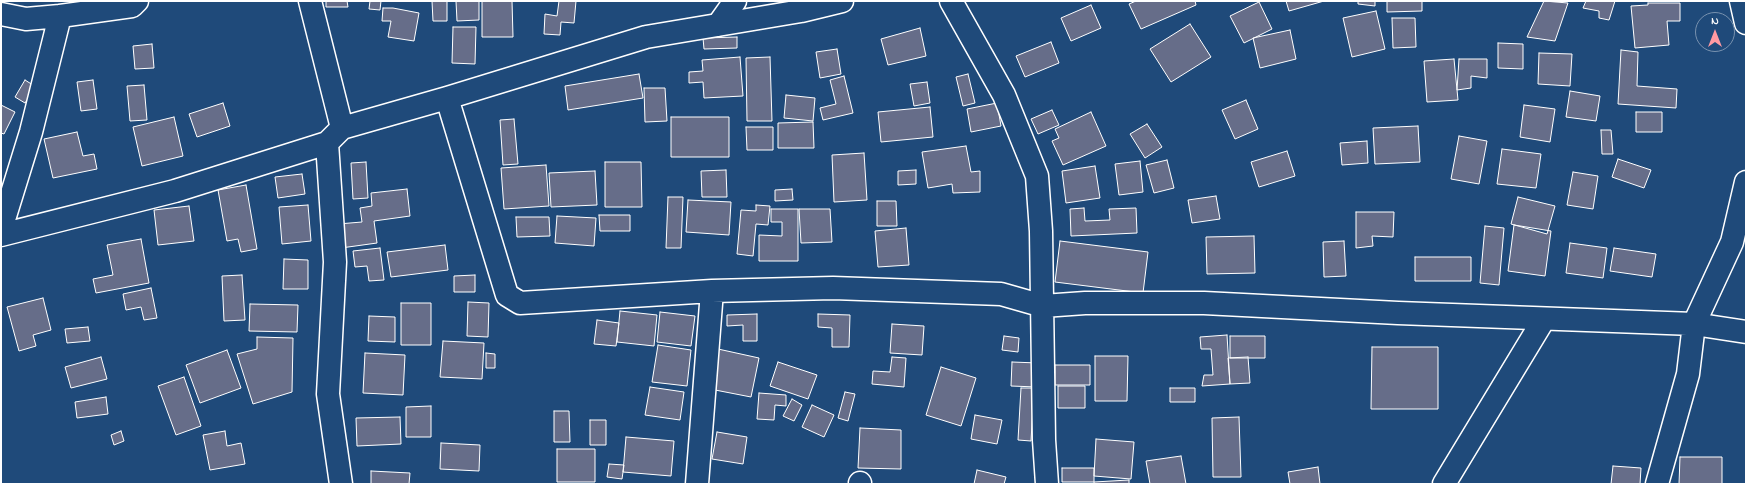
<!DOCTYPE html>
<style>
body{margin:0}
#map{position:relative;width:1747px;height:485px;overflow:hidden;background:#1f4a7a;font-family:"Indie Flower",sans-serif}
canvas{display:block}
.frame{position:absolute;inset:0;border:2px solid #fff;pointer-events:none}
.north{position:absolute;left:1695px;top:12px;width:40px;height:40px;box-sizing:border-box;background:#1f4a7a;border:1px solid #7992af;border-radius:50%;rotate:0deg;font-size:11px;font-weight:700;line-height:16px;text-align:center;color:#fff}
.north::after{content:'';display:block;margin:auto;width:14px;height:18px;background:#ff9aa2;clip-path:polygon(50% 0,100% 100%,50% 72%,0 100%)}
</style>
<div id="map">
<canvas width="1747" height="485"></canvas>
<div class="frame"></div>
<div class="north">N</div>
</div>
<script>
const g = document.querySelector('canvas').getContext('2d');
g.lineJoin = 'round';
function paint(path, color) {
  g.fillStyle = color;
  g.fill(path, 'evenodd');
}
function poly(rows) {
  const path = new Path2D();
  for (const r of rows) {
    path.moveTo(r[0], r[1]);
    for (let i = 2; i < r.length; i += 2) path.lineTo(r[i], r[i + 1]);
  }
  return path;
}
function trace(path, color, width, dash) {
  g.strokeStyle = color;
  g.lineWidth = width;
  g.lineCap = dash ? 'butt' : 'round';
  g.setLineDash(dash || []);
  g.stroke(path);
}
const building = poly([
 [326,1,347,1,348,7,326,7,326,1],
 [370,1,407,1,381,1,380,10,369,9,370,1],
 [432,1,447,1,447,21,433,21,432,1],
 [456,1,479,1,479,20,457,21,456,1],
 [482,1,512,1,513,37,482,37,482,1],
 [559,1,576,1,574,23,561,22,560,35,544,34,545,14,557,16,559,1],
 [1136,1,1195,1,1196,5,1141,29,1129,4,1136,1],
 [1286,1,1324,1,1289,11,1286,1],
 [1358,1,1375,1,1375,6,1358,4,1358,1],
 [1387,1,1422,1,1422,11,1387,12,1387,1],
 [1544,1,1568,3,1555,41,1527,37,1544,1],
 [1586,1,1615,1,1609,20,1599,18,1599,11,1583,8,1586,1],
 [1259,2,1272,29,1244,43,1230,16,1259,2],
 [1648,3,1680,3,1680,21,1667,21,1669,45,1635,48,1631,6,1648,5,1648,3],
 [1091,5,1101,28,1071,41,1061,18,1091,5],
 [383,8,393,8,419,13,414,41,388,37,391,21,382,21,383,8],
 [1376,11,1385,49,1352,57,1343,18,1376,11],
 [1392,18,1415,18,1416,47,1393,48,1392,18],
 [1190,24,1211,57,1171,82,1150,49,1190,24],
 [453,27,476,27,475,64,452,63,453,27],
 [920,28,926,56,888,65,881,39,920,28],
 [1290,30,1296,59,1260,68,1253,38,1290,30],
 [737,37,737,48,704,49,703,38,737,37],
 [1051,42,1059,63,1025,77,1016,56,1051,42],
 [1498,43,1523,44,1523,69,1498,68,1498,43],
 [152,44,154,68,135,69,133,46,152,44],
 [837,49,841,74,820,78,816,52,837,49],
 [1621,50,1638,52,1637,86,1677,89,1676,108,1618,104,1621,50],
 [1539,53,1572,54,1570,86,1538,84,1539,53],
 [740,57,743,96,704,98,703,82,689,83,689,72,703,71,702,60,740,57],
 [770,57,772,121,747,121,746,58,770,57],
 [1454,59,1458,100,1427,102,1424,61,1454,59],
 [1459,59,1487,59,1487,78,1471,76,1471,88,1457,90,1459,59],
 [639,74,643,98,568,110,565,86,639,74],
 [968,74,975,103,963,106,956,77,968,74],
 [844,76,853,113,823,120,820,108,836,104,830,80,844,76],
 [25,80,36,87,25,103,15,97,25,80],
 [93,80,97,109,81,111,77,82,93,80],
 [927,82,930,103,914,106,910,84,927,82],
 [144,85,147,120,130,121,127,86,144,85],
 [644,88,665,88,667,121,645,122,644,88],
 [1570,91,1600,96,1596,121,1566,117,1570,91],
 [786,95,815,98,813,121,784,118,786,95],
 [1246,100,1258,129,1235,139,1222,110,1246,100],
 [223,103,230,126,197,137,189,114,223,103],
 [997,103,1001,126,971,132,967,109,997,103],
 [1,105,15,112,4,134,1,133,1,105],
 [1524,105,1555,109,1550,142,1520,137,1524,105],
 [930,107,933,137,881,142,878,112,930,107],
 [1052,110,1059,125,1038,134,1031,119,1052,110],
 [1091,112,1106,146,1063,165,1052,141,1059,138,1055,129,1091,112],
 [1636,112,1662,112,1662,132,1636,132,1636,112],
 [174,117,183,156,142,166,133,127,174,117],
 [671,117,729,117,729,157,671,157,671,117],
 [514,119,518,164,503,165,500,120,514,119],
 [813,122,814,148,778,148,778,123,813,122],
 [1147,124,1162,147,1145,158,1130,134,1147,124],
 [1418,126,1420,162,1375,164,1373,128,1418,126],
 [746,127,773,127,773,150,747,150,746,127],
 [1601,130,1611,130,1613,154,1602,154,1601,130],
 [77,132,83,156,94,154,97,169,53,178,44,139,77,132],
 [1459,136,1487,141,1479,184,1451,179,1459,136],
 [1367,141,1368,163,1342,165,1340,143,1367,141],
 [966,146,971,172,980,171,980,192,953,193,952,184,928,188,922,152,966,146],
 [1502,149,1541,154,1536,188,1497,184,1502,149],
 [1287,151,1295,176,1259,187,1251,162,1287,151],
 [864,153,867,200,834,202,832,155,864,153],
 [1618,159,1651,170,1644,188,1612,177,1618,159],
 [1167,160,1174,188,1154,193,1146,165,1167,160],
 [1140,161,1143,192,1119,195,1115,164,1140,161],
 [366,162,368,198,353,199,351,163,366,162],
 [605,162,641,162,642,207,605,207,605,162],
 [546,165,549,206,504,209,501,168,546,165],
 [1095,166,1100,198,1066,203,1062,171,1095,166],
 [726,170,727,197,702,197,701,171,726,170],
 [916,170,916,184,898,185,898,171,916,170],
 [595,171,597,205,551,207,549,173,595,171],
 [1573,172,1598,176,1593,209,1567,205,1573,172],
 [302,174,305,194,278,198,275,177,302,174],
 [246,185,257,249,241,252,238,239,227,241,218,190,246,185],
 [407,189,410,216,374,221,377,243,341,248,338,224,362,222,360,208,372,206,371,193,407,189],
 [792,189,793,200,775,201,775,190,792,189],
 [1216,196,1220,219,1192,223,1188,200,1216,196],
 [668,197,683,197,681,248,666,248,668,197],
 [1518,197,1555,206,1547,234,1511,224,1518,197],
 [688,200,731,202,729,235,686,232,688,200],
 [877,201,896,201,897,226,877,226,877,201],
 [308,205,311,241,282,244,279,207,308,205],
 [756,205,770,206,768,225,756,224,753,256,737,254,741,210,756,211,756,205],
 [189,206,194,241,158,245,154,210,189,206],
 [1084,208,1085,221,1110,220,1109,209,1136,208,1137,233,1071,236,1070,209,1084,208],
 [771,209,798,209,798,261,759,261,759,235,782,236,782,222,771,222,771,209],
 [799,209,830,209,832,242,801,243,799,209],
 [1356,212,1394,212,1393,237,1372,236,1373,246,1356,248,1356,212],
 [599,215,630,215,630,231,600,231,599,215],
 [557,216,596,218,594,246,555,243,557,216],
 [516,217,549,217,550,236,517,237,516,217],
 [1514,225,1551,231,1545,276,1508,271,1514,225],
 [1485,226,1504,228,1499,285,1480,283,1485,226],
 [906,228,909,265,878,267,875,231,906,228],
 [1254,236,1255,273,1207,274,1206,237,1254,236],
 [141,239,149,283,96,293,93,279,113,275,107,245,141,239],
 [1060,241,1148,252,1143,293,1055,282,1060,241],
 [1344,241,1346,276,1324,277,1323,242,1344,241],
 [1570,243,1607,248,1603,278,1566,273,1570,243],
 [445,245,448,270,391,277,387,252,445,245],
 [380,248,384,280,369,281,367,266,355,267,353,251,380,248],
 [1614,248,1656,254,1652,277,1610,271,1614,248],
 [1415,257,1471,257,1471,281,1415,281,1415,257],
 [284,259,308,260,308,289,283,289,284,259],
 [242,275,245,320,224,321,222,276,242,275],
 [475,275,475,292,454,292,454,276,475,275],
 [151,288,157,318,144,320,141,307,126,310,123,294,151,288],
 [43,298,51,330,33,335,36,346,19,351,7,307,43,298],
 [468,302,489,303,488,337,467,336,468,302],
 [401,303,431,303,431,345,401,345,401,303],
 [250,304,298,305,297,332,249,331,250,304],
 [620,311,657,315,654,346,617,342,620,311],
 [660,312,695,316,691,346,657,342,660,312],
 [757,314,757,341,743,341,743,325,727,326,727,315,757,314],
 [818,314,850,315,849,347,832,347,832,328,818,327,818,314],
 [369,316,395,317,395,342,368,341,369,316],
 [597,320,619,323,616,346,594,344,597,320],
 [892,324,924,326,922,355,890,353,892,324],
 [88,327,90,341,67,343,65,329,88,327],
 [1227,335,1230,384,1202,386,1204,375,1213,375,1211,349,1201,349,1200,337,1227,335],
 [1004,336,1019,338,1018,352,1002,350,1004,336],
 [1230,336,1265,336,1265,358,1230,358,1230,336],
 [257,337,293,338,292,392,253,404,237,354,257,349,257,337],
 [443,341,484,343,482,379,440,377,443,341],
 [658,345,691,350,687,386,652,382,658,345],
 [1372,347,1438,347,1438,409,1371,409,1372,347],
 [718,349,759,358,751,397,710,389,718,349],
 [227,350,241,388,200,403,186,365,227,350],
 [365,353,405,355,403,395,363,393,365,353],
 [486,353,495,354,495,368,486,368,486,353],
 [1095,356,1128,356,1127,401,1095,401,1095,356],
 [101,357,107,379,71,388,65,367,101,357],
 [892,357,906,358,904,387,872,384,873,371,890,372,892,357],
 [1248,357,1250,383,1230,384,1228,358,1248,357],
 [778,362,817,375,808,399,770,386,778,362],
 [1012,362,1038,363,1037,387,1011,386,1012,362],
 [1055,365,1090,365,1090,385,1055,385,1055,365],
 [941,367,976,378,961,426,926,415,941,367],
 [184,377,201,426,176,435,158,386,184,377],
 [1058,386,1085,386,1085,408,1058,408,1058,386],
 [650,387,684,392,680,420,645,415,650,387],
 [1021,388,1034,388,1031,441,1018,440,1021,388],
 [1170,388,1195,388,1195,402,1170,402,1170,388],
 [845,392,855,394,848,421,838,418,845,392],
 [759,393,786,395,786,406,775,405,774,420,757,419,759,393],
 [106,397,108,414,77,418,75,402,106,397],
 [792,399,802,405,794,421,783,416,792,399],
 [812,405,834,415,824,437,802,427,812,405],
 [431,406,431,437,406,437,406,407,431,406],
 [554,411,569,411,570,442,554,442,554,411],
 [975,415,1002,420,997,444,971,439,975,415],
 [400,417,401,444,357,446,356,418,400,417],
 [1239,417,1241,477,1213,477,1212,418,1239,417],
 [590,420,606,420,606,445,590,445,590,420],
 [860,428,901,430,901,469,858,468,860,428],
 [121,431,124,441,114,445,111,435,121,431],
 [225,431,227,446,241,443,245,464,210,470,203,435,225,431],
 [717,432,747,437,743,464,712,459,717,432],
 [626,437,674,441,671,476,623,472,626,437],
 [1096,439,1134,442,1131,479,1094,476,1096,439],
 [441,443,480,445,479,471,440,469,441,443],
 [557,449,595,449,595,482,557,482,557,449],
 [1181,456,1186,484,1150,484,1146,461,1181,456],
 [1680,457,1722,457,1722,484,1679,484,1680,457],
 [609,464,624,465,622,479,607,477,609,464],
 [1613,466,1641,468,1640,484,1611,484,1613,466],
 [1318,467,1320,484,1290,484,1288,472,1318,467],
 [1062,468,1094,468,1094,482,1062,482,1062,468],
 [977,470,1006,477,1004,484,974,484,977,470],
 [371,471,410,473,409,484,371,484,371,471],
 [1129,480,1129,484,1094,484,1094,482,1129,480]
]);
paint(building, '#666d89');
trace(building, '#fff', 1);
const minor = poly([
 [310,1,342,128],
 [951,1,1004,95,1037,176,1041,231,1044,440,1047,484],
 [1741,1,1746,23],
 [1,14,26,19,60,16],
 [718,25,735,1],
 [447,98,507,295,520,303,712,291,833,288,1001,294,1043,306,1085,303,1204,303,1398,313,1694,324,1746,332],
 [327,143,335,262,328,394,341,484],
 [1,229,31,132,60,16,132,6,137,1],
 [1,235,175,191,327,143,342,128,447,98,646,37,801,11,842,1],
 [860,483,860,484],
 [697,484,712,291],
 [1444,484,1544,319],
 [1657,484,1688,374,1694,324,1732,242,1746,182]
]);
trace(minor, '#fff', 25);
trace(minor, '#1f4a7a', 22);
</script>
